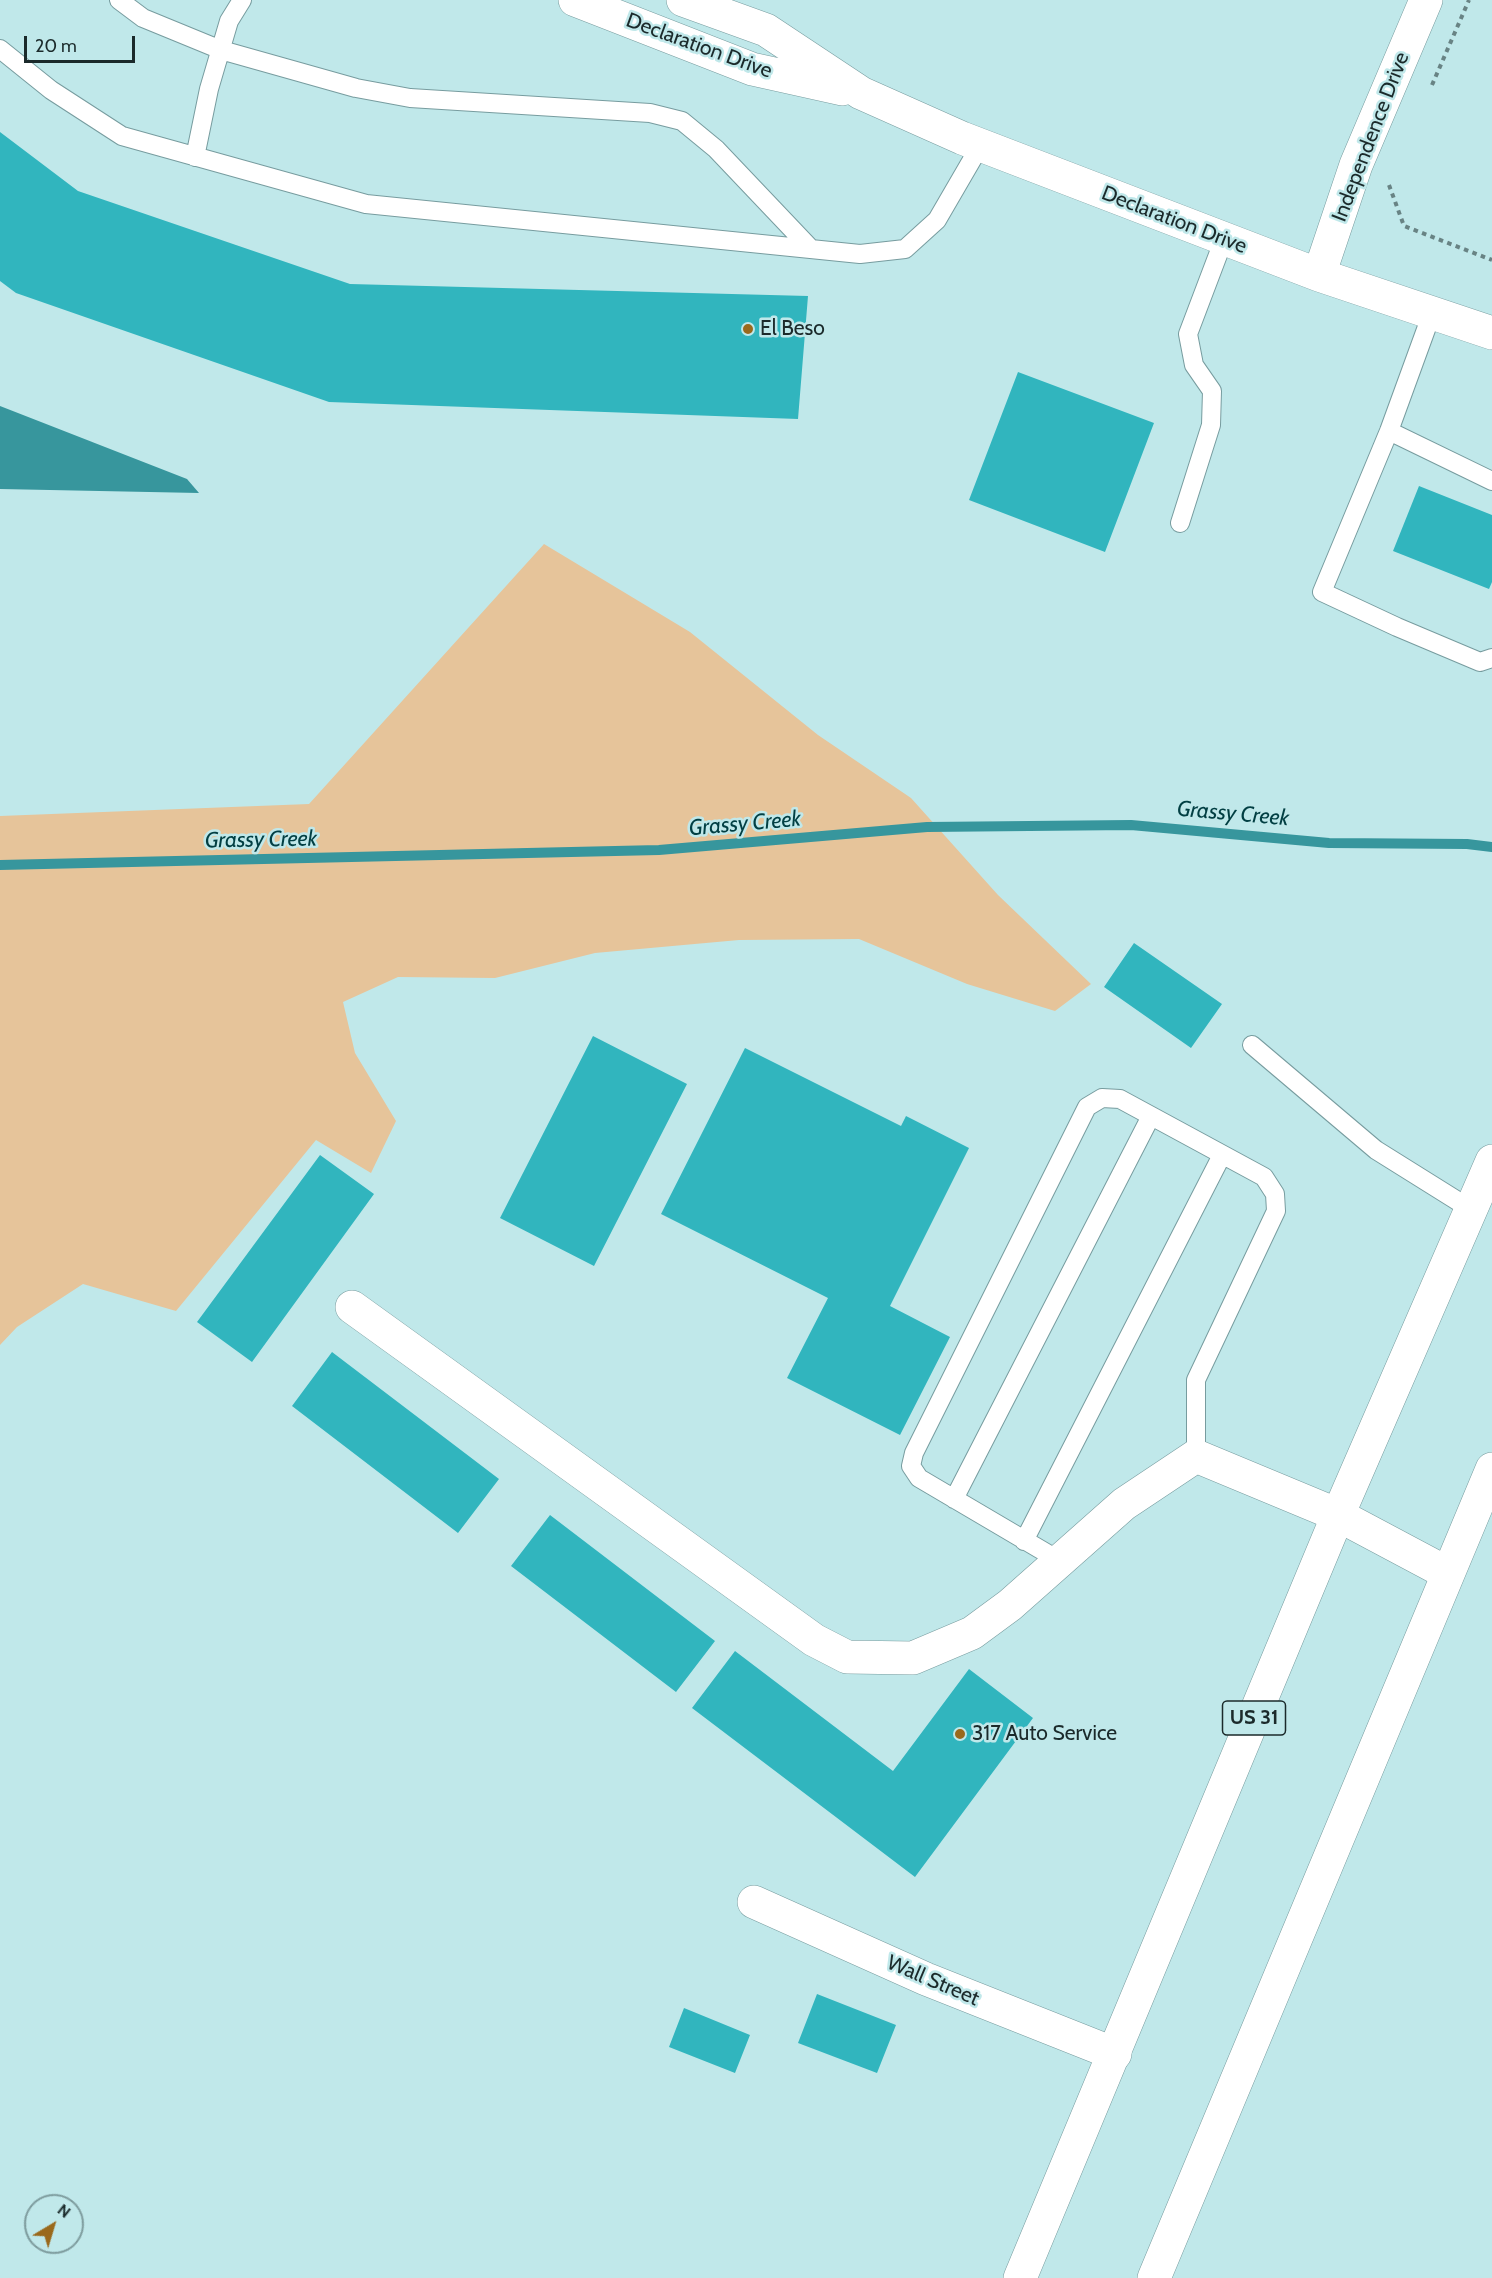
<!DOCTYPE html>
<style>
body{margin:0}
#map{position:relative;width:1492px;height:2278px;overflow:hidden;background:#c0e8ea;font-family:Cabin,sans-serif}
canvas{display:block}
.north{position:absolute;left:24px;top:2194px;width:60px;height:60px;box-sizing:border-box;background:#c0e8ea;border:2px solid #7e9c9e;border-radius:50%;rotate:38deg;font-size:16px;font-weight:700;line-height:24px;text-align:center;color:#1b2a2b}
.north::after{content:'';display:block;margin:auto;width:21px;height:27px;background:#9a691c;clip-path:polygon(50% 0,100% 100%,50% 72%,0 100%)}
.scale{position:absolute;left:24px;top:36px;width:111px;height:27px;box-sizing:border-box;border:3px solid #1b2a2b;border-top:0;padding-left:8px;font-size:18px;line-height:21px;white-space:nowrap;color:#1b2a2b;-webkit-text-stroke:4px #c0e8ea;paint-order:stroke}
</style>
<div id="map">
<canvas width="1492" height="2278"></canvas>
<div class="north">N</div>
<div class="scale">20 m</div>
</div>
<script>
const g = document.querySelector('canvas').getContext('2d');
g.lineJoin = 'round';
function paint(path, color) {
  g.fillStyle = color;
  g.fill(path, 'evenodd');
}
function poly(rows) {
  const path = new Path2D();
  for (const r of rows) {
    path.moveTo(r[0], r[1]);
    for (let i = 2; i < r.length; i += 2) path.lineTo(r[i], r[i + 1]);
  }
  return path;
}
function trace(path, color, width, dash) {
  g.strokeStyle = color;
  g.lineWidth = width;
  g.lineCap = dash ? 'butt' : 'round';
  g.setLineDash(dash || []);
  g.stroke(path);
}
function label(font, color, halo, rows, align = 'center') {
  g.font = font + ' Cabin,sans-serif';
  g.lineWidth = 5;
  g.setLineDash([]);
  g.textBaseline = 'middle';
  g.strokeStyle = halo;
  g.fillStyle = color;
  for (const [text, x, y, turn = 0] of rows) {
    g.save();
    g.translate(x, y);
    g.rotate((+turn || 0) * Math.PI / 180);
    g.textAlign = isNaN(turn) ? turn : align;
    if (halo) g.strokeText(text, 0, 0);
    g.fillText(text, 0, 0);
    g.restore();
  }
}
paint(poly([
 [544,544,690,632,818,735,911,798,998,895,1091,984,1055,1011,967,984,859,939,739,940,595,953,495,978,398,977,343,1002,355,1053,396,1121,371,1173,316,1140,176,1311,83,1284,17,1327,0,1345,0,816,309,804]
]), '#e6c49a');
paint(poly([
 [0,406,187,479,199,493,0,489]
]), '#37969d');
trace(poly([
 [0,865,659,850,927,827,1131,825,1329,843,1467,844,1492,847]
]), '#37969d', 10);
paint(poly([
 [0,132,78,191,350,284,808,296,798,419,329,402,16,293,0,281],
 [1018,372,1154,423,1105,552,969,500],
 [1419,486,1492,515,1492,582,1489,589,1393,551],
 [1134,943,1222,1004,1191,1048,1104,987],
 [593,1036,687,1084,594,1266,500,1218],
 [745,1048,901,1126,906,1116,969,1148,890,1306,950,1337,900,1435,787,1378,828,1298,661,1214],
 [320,1155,374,1194,252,1362,197,1322],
 [332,1352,499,1479,458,1533,292,1406],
 [550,1515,715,1641,676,1692,511,1566],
 [735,1651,893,1771,969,1669,1033,1718,915,1877,692,1708],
 [817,1994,896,2025,877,2073,798,2043],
 [684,2008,750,2035,735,2073,669,2047]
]), '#31b5be');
const lane = poly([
 [119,0,143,18,221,50,356,88,410,98,650,113,682,121,716,149,811,249],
 [0,49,51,90,122,136,366,204,860,254,905,249,937,220,980,146],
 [195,157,209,89,229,21,242,0],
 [1432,313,1389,431,1322,592,1397,627,1480,662,1492,658],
 [1389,431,1492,481],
 [1180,523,1211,425,1212,391,1194,365,1188,334,1224,239],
 [1252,1045,1376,1150,1472,1210],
 [954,1499,1151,1116],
 [1024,1541,1222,1155],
 [1060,1561,919,1478,911,1466,914,1453,1087,1107,1102,1098,1120,1099,1264,1177,1275,1194,1276,1211,1196,1380,1196,1456]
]);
const street = poly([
 [575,0,752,69,842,89],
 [683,0,766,30,861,93,962,138,1319,275,1492,333],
 [1319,275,1356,165,1426,0],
 [352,1307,814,1640,847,1657,913,1658,972,1633,1010,1605,1124,1504,1196,1456,1338,1515,1447,1573],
 [754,1902,926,1979,1115,2054]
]);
const primary = poly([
 [1020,2278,1338,1515,1492,1161],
 [1154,2278,1492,1469]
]);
trace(lane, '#779c9f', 20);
trace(street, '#779c9f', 34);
trace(primary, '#779c9f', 34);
trace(poly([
 [1432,85,1469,0],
 [1389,185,1404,226,1492,260]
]), '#688384', 4, [4.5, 4.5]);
trace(lane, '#fff', 18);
trace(street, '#fff', 33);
trace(primary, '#fff', 33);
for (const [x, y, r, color] of [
 [748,329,6,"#9a691c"],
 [960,1734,6,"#9a691c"]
]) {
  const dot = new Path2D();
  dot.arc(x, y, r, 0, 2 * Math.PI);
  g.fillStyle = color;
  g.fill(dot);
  trace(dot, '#c0e8ea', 2);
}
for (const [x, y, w] of [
 [1254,1718,63]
]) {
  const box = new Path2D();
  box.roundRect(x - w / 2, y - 17, w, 34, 4.5);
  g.fillStyle = '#c0e8ea';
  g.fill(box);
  trace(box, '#1b2a2b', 1.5);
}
label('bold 20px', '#1b2a2b', null, [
 ["US 31",1254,1718]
]);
label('21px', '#1b2a2b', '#c0e8ea', [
 ["Declaration Drive",699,46,20],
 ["Independence Drive",1371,137,-69],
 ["Declaration Drive",1174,220,21],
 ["Wall Street",933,1981,23]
]);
label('21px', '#1b2a2b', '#c0e8ea', [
 ["El Beso",760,329],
 ["317 Auto Service",972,1734]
], 'left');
label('italic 22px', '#023f43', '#c0e8ea', [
 ["Grassy Creek",1233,814,5],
 ["Grassy Creek",745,824,-5],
 ["Grassy Creek",261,840,-1]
]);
</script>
